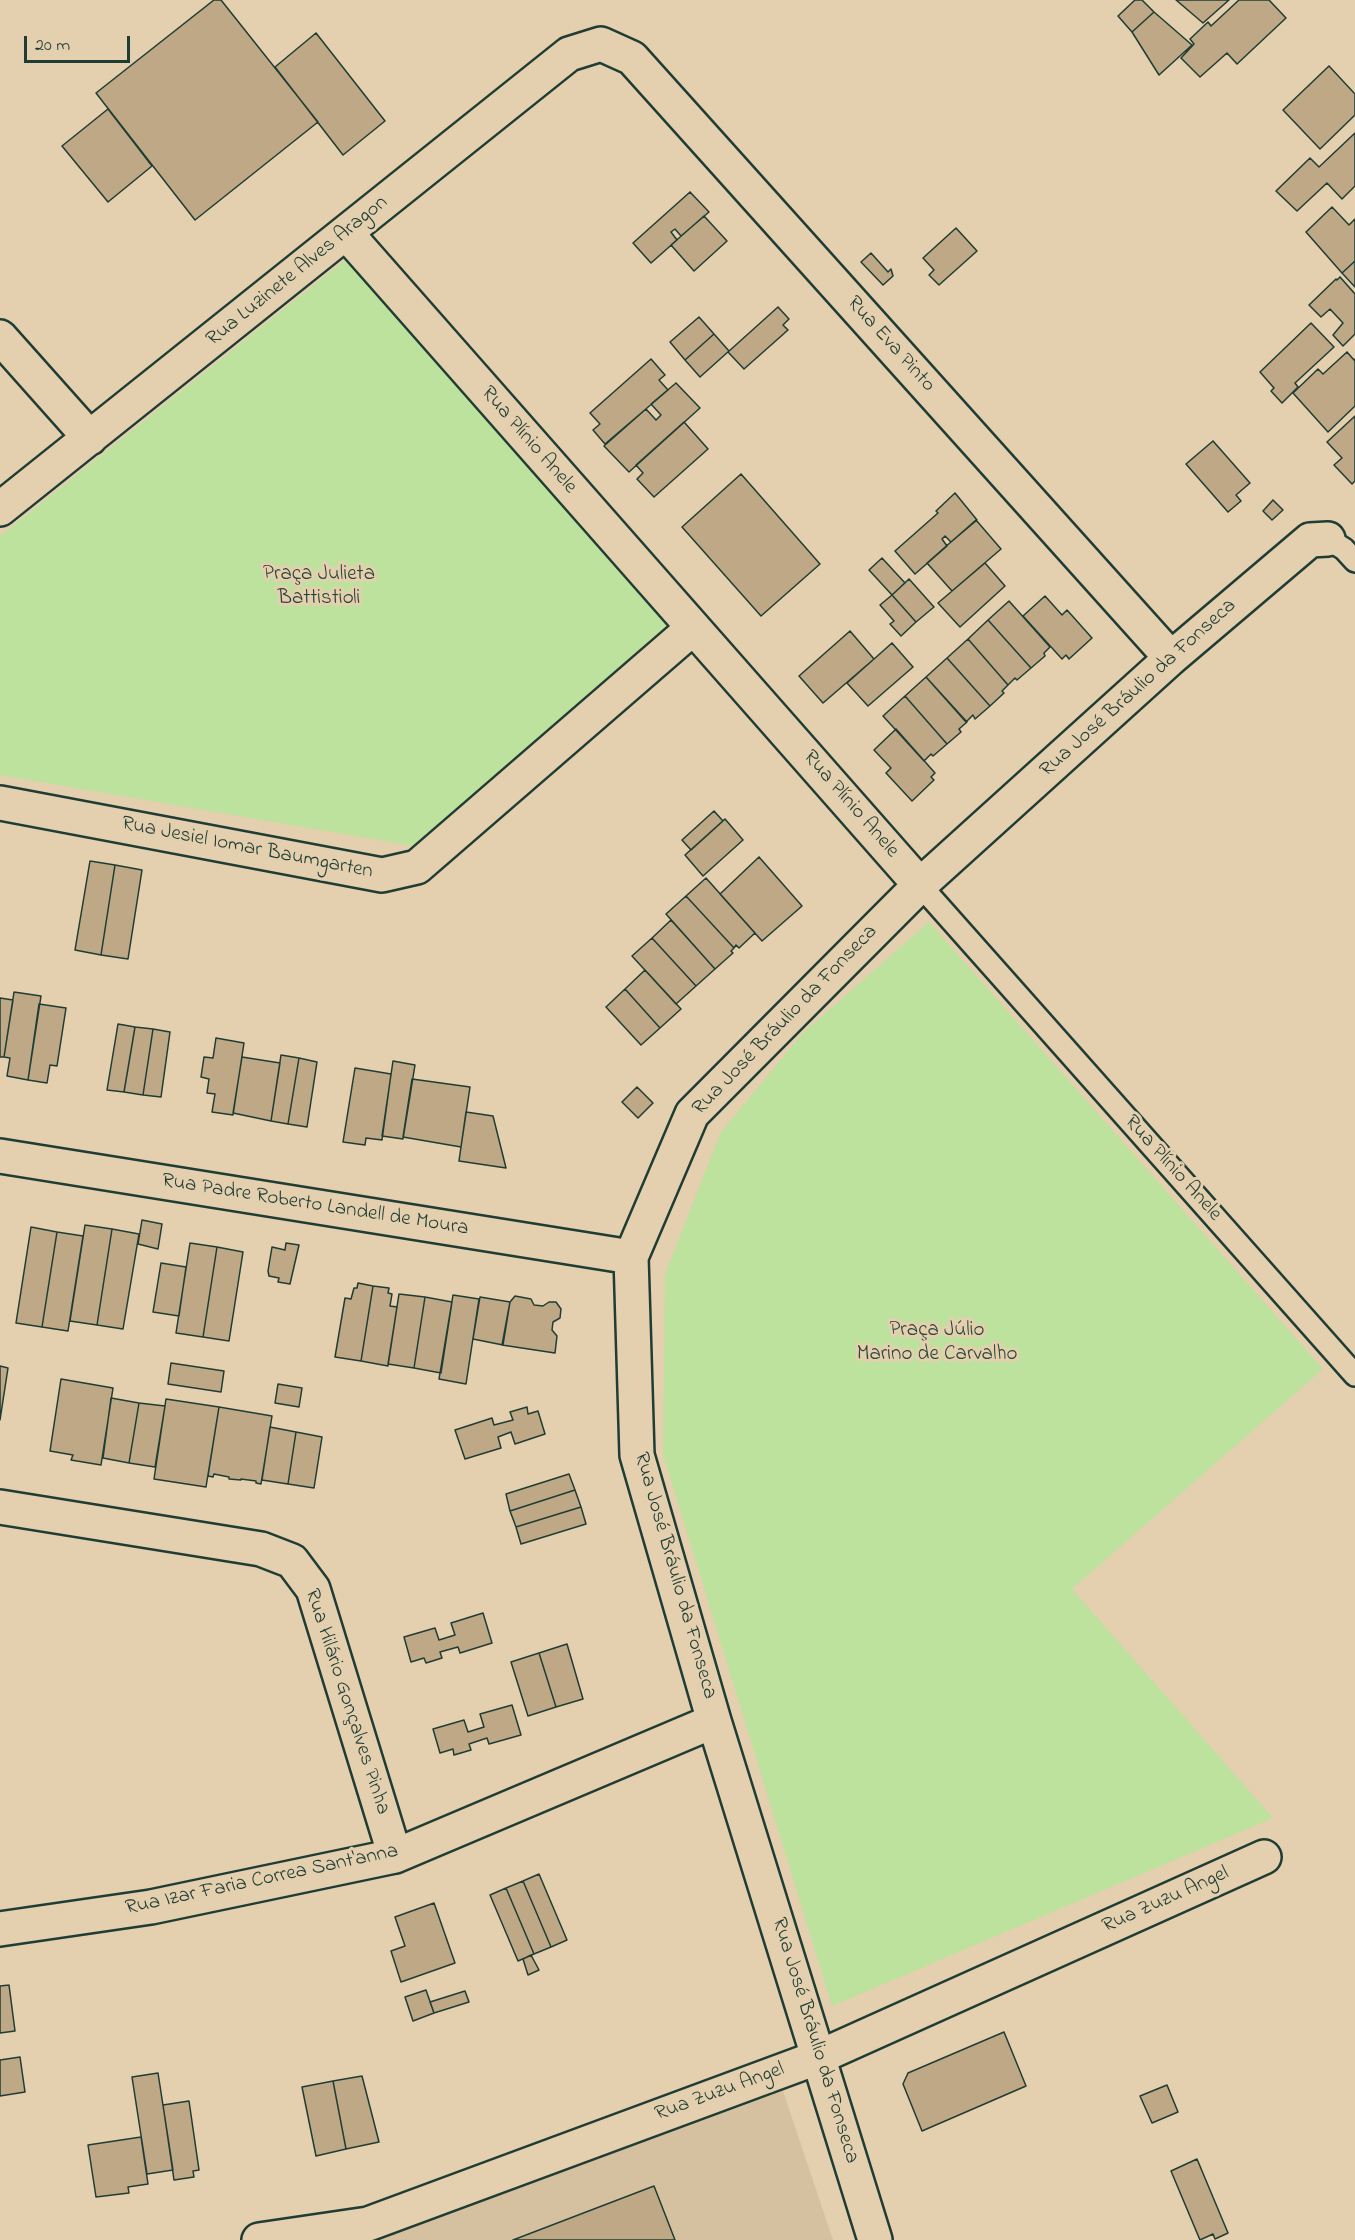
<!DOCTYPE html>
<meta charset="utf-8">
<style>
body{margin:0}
#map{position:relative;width:1355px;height:2240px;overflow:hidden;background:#e4cfae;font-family:"Indie Flower",sans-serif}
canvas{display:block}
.scale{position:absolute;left:24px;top:36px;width:106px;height:27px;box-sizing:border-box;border:3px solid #1f3d34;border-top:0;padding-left:8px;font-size:18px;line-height:21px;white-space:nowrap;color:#1f3d34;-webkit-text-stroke:4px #e4cfae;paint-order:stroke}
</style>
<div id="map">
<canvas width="1355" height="2240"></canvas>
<div class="scale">20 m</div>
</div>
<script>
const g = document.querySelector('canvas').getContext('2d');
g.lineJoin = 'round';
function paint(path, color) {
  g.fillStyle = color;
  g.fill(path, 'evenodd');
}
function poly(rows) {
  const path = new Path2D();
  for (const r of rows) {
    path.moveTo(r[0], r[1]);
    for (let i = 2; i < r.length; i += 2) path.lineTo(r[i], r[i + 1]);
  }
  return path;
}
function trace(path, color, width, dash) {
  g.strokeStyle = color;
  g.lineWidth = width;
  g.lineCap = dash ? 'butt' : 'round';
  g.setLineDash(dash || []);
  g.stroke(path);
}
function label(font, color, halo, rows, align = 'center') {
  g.font = font + ' "Indie Flower",sans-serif';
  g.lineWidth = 6;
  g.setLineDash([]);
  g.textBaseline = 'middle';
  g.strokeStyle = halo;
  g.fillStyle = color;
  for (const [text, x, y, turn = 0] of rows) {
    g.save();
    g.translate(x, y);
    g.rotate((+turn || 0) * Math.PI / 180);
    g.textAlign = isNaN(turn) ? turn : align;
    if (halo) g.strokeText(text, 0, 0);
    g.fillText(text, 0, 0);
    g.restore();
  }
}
paint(poly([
 [783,2091,833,2240,377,2240]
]), '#d5c0a0');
paint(poly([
 [349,257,667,625,413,846,0,775,0,536],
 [929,922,1323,1369,1072,1589,1273,1818,832,2006,663,1454,665,1274,721,1132,803,1033]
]), '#bde29d');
const building = poly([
 [214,0,221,0,318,122,195,220,96,93,214,0],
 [1135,0,1142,0,1154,12,1132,32,1118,16,1135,0],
 [1176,0,1229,0,1203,23,1176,0],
 [1239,0,1269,0,1286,18,1237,64,1227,53,1200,77,1181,58,1194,44,1190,39,1208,22,1211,26,1239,0],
 [1154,12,1192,45,1159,75,1132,32,1154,12],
 [316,33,385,121,343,155,275,67,316,33],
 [1329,66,1355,94,1355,115,1320,149,1283,110,1329,66],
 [108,109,152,166,108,202,62,146,108,109],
 [1355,133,1355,186,1342,199,1327,183,1297,211,1276,191,1310,158,1319,167,1355,133],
 [690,192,709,212,681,236,675,229,671,232,677,240,651,263,633,243,690,192],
 [1332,207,1349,225,1355,219,1355,261,1342,273,1306,232,1332,207],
 [704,216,727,241,694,271,671,245,704,216],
 [956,228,977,251,939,285,929,275,934,270,923,258,956,228],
 [871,253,888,272,891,269,893,276,883,285,861,262,871,253],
 [1355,261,1355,287,1342,273,1355,261],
 [1340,277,1355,294,1355,334,1343,346,1333,335,1343,323,1330,309,1321,317,1309,305,1336,279,1337,280,1340,277],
 [778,307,789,319,783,325,788,330,744,369,728,352,778,307],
 [699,317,714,334,685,360,670,342,699,317],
 [1311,323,1334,347,1295,383,1298,387,1282,403,1271,391,1274,388,1260,372,1311,323],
 [714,334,729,351,700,377,685,360,714,334],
 [1347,352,1354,360,1355,359,1355,406,1328,432,1293,393,1318,369,1323,374,1347,352],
 [651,359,665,375,659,380,668,390,605,444,593,430,600,424,590,413,651,359],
 [676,383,700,408,629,472,604,446,646,409,656,420,661,415,651,404,676,383],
 [1355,416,1355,481,1352,484,1334,465,1342,458,1327,442,1355,416],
 [684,422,708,449,654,497,637,479,643,473,636,465,684,422],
 [1213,441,1250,483,1236,495,1241,501,1228,512,1186,464,1213,441],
 [741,474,820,564,761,616,682,527,741,474],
 [955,493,977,520,951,542,945,536,942,539,947,546,915,574,895,551,938,513,936,511,955,493],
 [1273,500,1283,510,1272,520,1263,511,1273,500],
 [976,520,1001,549,952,591,927,563,976,520],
 [882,558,905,583,892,595,869,570,882,558],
 [985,563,1005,586,960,627,938,603,985,563],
 [909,579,934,607,916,622,892,595,909,579],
 [892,595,916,622,901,636,890,624,894,621,880,605,892,595],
 [1045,596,1062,615,1067,610,1092,638,1069,659,1066,655,1062,659,1023,616,1045,596],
 [1009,601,1050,647,1044,653,1045,656,1031,668,988,620,1009,601],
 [988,620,1031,668,1017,680,1015,678,1008,685,968,639,988,620],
 [850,631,874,659,823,703,799,676,850,631],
 [968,639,1008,685,1002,691,1004,693,990,706,947,658,968,639],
 [892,643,913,667,868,706,847,683,892,643],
 [947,658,990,706,975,719,973,715,966,722,926,677,947,658],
 [926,677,967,722,959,729,961,732,947,744,905,696,926,677],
 [905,696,947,744,933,756,931,754,924,761,883,716,905,696],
 [896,729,935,773,931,777,934,780,912,801,886,773,891,768,874,750,896,729],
 [714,811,723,821,691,850,682,840,714,811],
 [725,819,743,840,703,876,685,855,725,819],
 [759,857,802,906,762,941,720,894,759,857],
 [90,861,115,865,101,955,75,950,90,861],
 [115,865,142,870,128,959,101,955,115,865],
 [706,878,755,933,739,948,736,945,734,948,686,896,706,878],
 [686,896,734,948,731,951,733,953,715,969,666,914,686,896],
 [671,920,715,969,696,986,652,938,671,920],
 [652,938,696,986,676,1004,632,956,652,938],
 [645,970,681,1009,660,1028,625,989,645,970],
 [625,989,660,1028,641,1045,606,1007,625,989],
 [14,992,41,996,28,1080,7,1076,10,1058,4,1057,14,992],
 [0,998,13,1000,4,1057,0,1057,0,998],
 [39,1004,66,1008,57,1066,50,1065,47,1083,28,1080,39,1004],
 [118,1024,135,1027,124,1092,107,1090,118,1024],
 [135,1027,153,1029,143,1095,124,1092,135,1027],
 [153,1029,170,1032,161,1097,143,1095,153,1029],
 [216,1038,244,1043,233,1115,212,1112,215,1094,207,1093,209,1079,201,1077,204,1057,213,1058,216,1038],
 [281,1055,299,1058,288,1124,271,1121,281,1055],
 [242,1057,280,1063,271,1121,233,1113,242,1057],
 [299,1058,317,1062,307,1127,288,1124,299,1058],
 [393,1061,415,1065,403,1139,382,1136,393,1061],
 [355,1068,391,1074,382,1140,366,1138,365,1145,343,1142,355,1068],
 [412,1079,470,1087,461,1147,403,1137,412,1079],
 [637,1087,653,1103,638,1118,622,1102,637,1087],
 [466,1112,493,1116,506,1168,459,1161,466,1112],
 [142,1220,162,1224,158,1249,138,1244,142,1220],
 [85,1225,112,1229,97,1325,70,1321,85,1225],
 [31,1227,57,1232,42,1327,16,1323,31,1227],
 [112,1229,139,1234,123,1329,97,1325,112,1229],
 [57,1232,83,1236,68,1331,42,1327,57,1232],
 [190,1243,217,1247,203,1337,176,1333,190,1243],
 [286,1243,299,1245,290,1284,278,1282,279,1278,269,1276,268,1271,272,1247,285,1250,286,1243],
 [217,1247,243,1252,229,1341,203,1337,217,1247],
 [161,1263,186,1267,179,1316,153,1312,161,1263],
 [358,1283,373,1286,361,1361,335,1357,345,1298,351,1299,354,1288,357,1288,358,1283],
 [373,1286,389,1288,388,1293,392,1294,390,1306,397,1307,388,1366,361,1361,373,1286],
 [399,1294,425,1297,414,1368,388,1364,399,1294],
 [453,1295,479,1299,466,1384,439,1379,453,1295],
 [515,1296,531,1299,534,1305,543,1306,549,1302,556,1302,561,1309,560,1318,553,1322,552,1330,557,1336,555,1353,502,1345,510,1302,515,1296],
 [425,1297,452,1302,441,1373,414,1368,425,1297],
 [480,1297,510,1302,503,1345,473,1339,480,1297],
 [171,1363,224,1371,221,1392,168,1384,171,1363],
 [0,1366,8,1368,0,1420,0,1366],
 [61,1379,113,1388,101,1465,71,1460,73,1455,50,1451,61,1379],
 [278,1384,302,1388,299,1407,275,1403,278,1384],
 [111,1398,139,1403,129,1463,103,1458,111,1398],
 [166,1399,219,1407,206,1487,154,1479,166,1399],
 [139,1403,165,1406,155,1467,129,1463,139,1403],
 [219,1407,272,1416,261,1484,256,1483,256,1481,241,1479,241,1480,229,1479,229,1477,214,1474,213,1477,208,1476,219,1407],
 [527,1407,528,1414,538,1411,545,1434,515,1444,511,1432,498,1437,501,1448,465,1459,455,1430,492,1418,494,1425,513,1420,510,1412,527,1407],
 [270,1427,296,1432,288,1484,262,1480,270,1427],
 [296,1432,322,1437,314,1488,288,1484,296,1432],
 [569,1474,575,1490,510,1511,506,1494,569,1474],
 [575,1490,581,1507,516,1527,510,1511,575,1490],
 [581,1507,586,1524,521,1544,516,1527,581,1507],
 [483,1613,492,1643,460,1653,458,1647,440,1652,442,1658,426,1663,424,1658,411,1662,404,1637,435,1628,439,1640,455,1635,451,1623,483,1613],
 [567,1644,583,1699,556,1707,539,1653,567,1644],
 [539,1653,556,1707,528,1716,511,1662,539,1653],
 [512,1705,521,1735,489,1744,487,1738,469,1744,471,1750,454,1755,453,1749,440,1753,433,1729,464,1720,468,1732,484,1727,480,1714,512,1705],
 [539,1874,567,1940,551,1947,523,1881,539,1874],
 [523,1881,551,1947,534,1954,506,1888,523,1881],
 [506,1888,534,1954,518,1961,490,1895,506,1888],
 [434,1903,455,1963,401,1982,391,1951,405,1946,395,1917,434,1903],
 [531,1955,539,1970,528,1975,523,1959,531,1955],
 [9,1985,15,2031,0,2033,0,1986,9,1985],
 [426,1990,434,2013,413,2021,405,1997,426,1990],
 [465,1991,469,2002,434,2013,430,2002,465,1991],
 [1004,2032,1026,2086,922,2131,903,2084,908,2073,1004,2032],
 [20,2057,25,2092,0,2096,0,2060,20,2057],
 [158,2073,173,2170,147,2174,132,2077,158,2073],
 [362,2076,379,2142,346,2149,333,2081,362,2076],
 [333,2081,346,2149,316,2156,302,2087,333,2081],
 [1167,2085,1178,2112,1152,2123,1140,2096,1167,2085],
 [189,2101,199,2170,193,2171,194,2177,174,2180,163,2105,189,2101],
 [141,2137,148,2184,128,2187,129,2193,96,2197,88,2145,141,2137],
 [1197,2159,1228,2233,1215,2239,1213,2234,1200,2240,1171,2171,1197,2159],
 [654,2186,675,2240,513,2240,654,2186]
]);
paint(building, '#bfa885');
trace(building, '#1f3d34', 1.5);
const lane = poly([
 [1328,539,1344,549,1355,561],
 [920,885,1355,1375]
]);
const street = poly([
 [347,234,920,885],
 [0,337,90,438],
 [0,509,569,54,601,44,632,58,1171,658],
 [0,803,382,875,417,867,693,628],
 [0,1156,631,1257],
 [0,1507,261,1549,292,1561,313,1589,395,1856],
 [0,1929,151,1907,395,1856,714,1721],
 [259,2240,368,2224,819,2057,1264,1857],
 [875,2240,714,1721,637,1455,631,1257,692,1114,920,885,1171,658,1310,540,1328,539]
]);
trace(lane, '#1f3d34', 26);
trace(street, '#1f3d34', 38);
trace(lane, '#e4cfae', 21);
trace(street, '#e4cfae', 33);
label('21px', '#1f3d34', '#e4cfae', [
 ["Rua Luzinete Alves Aragon",298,272,-39],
 ["Rua Eva Pinto",890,345,48],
 ["Rua Plínio Anele",528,441,49],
 ["Rua José Bráulio da Fonseca",1139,689,-42],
 ["Rua Plínio Anele",850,805,49],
 ["Rua Jesiel Iomar Baumgarten",247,849,11],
 ["Rua José Bráulio da Fonseca",786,1021,-46],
 ["Rua Plínio Anele",1172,1169,48],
 ["Rua Padre Roberto Landell de Moura",315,1206,9],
 ["Rua José Bráulio da Fonseca",674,1576,74],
 ["Rua Hilário Gonçalves Pinha",346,1702,72],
 ["Rua Izar Faria Correa Sant'anna",262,1881,-12],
 ["Rua Zuzu Angel",1166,1901,-24],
 ["Rua José Bráulio da Fonseca",814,2041,73],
 ["Rua Zuzu Angel",720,2093,-20]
]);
label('21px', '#274539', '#e4cfae', [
 ["Praça Julieta",319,576],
 ["Battistioli",319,600],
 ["Praça Júlio",937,1332],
 ["Marino de Carvalho",937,1356]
]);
</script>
